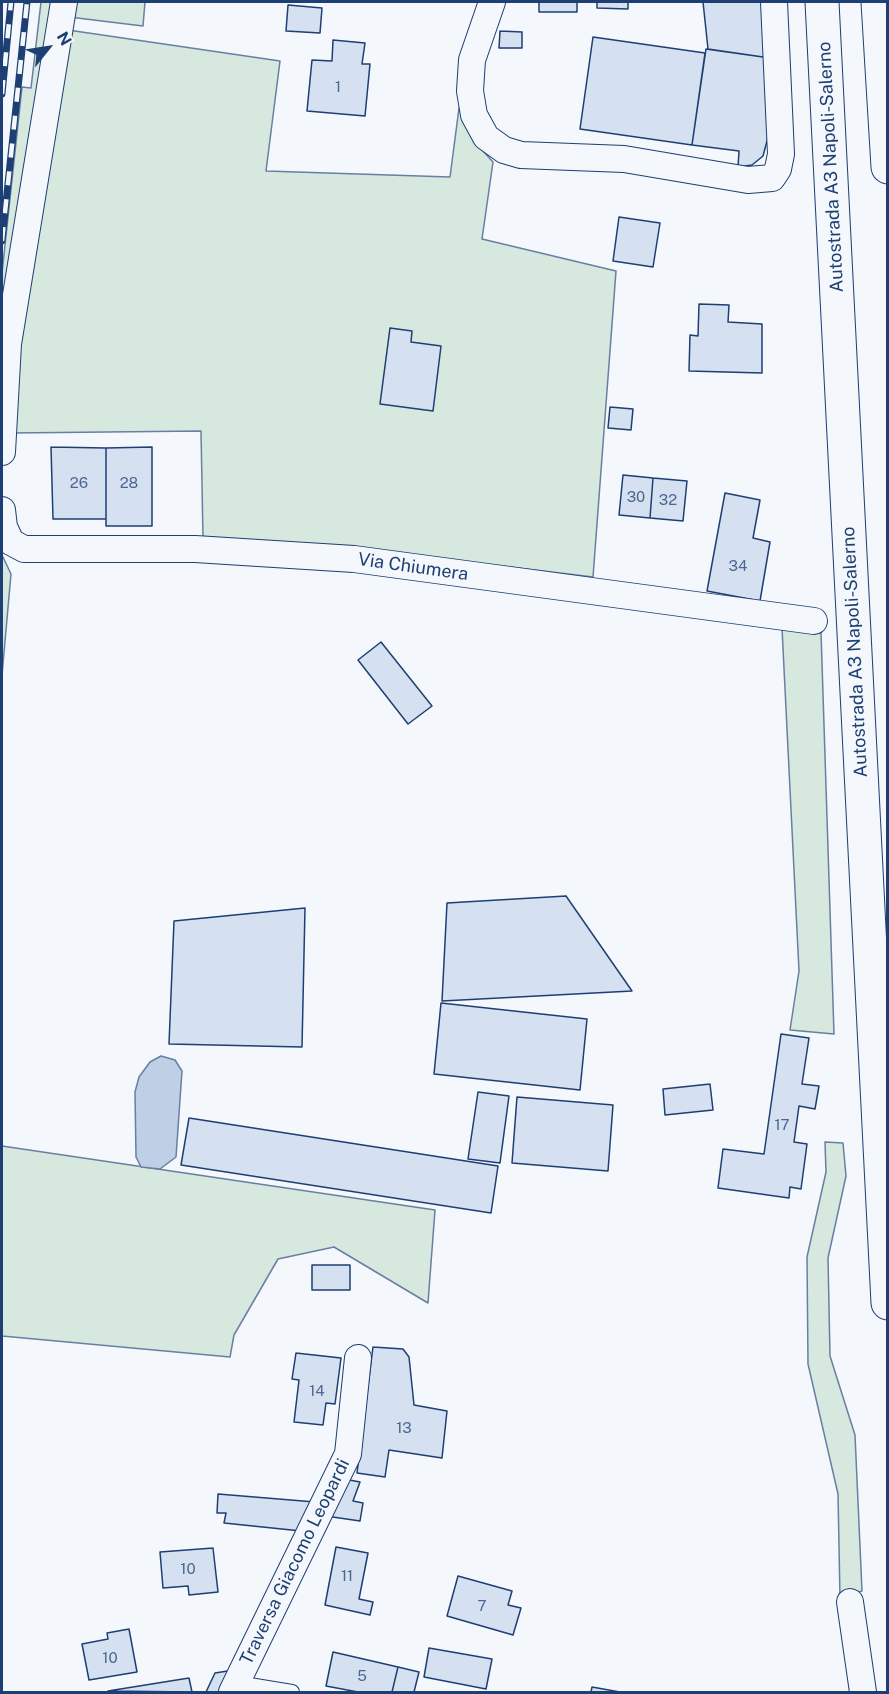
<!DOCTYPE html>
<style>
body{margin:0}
#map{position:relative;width:889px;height:1694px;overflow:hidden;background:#f4f7fb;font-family:"Public Sans",sans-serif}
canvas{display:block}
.frame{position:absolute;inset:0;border:3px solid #1d3f73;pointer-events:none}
.north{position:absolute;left:18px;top:18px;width:60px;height:60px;-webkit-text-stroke:4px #f4f7fb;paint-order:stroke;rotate:60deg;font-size:16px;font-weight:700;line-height:24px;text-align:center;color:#1d3f73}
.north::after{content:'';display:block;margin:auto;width:21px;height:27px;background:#1d3f73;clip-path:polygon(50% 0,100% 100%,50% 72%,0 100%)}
</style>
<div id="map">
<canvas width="889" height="1694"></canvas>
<div class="frame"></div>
<div class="north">N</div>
</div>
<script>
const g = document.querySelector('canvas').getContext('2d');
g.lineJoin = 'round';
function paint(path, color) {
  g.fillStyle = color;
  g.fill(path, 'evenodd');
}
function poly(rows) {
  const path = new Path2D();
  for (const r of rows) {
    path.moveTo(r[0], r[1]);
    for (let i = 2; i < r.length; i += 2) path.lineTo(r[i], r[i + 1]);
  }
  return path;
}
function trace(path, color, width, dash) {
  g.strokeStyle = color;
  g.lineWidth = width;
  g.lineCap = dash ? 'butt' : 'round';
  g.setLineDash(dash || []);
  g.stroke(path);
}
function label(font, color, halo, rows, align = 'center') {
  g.font = font + ' "Public Sans",sans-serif';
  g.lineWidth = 4.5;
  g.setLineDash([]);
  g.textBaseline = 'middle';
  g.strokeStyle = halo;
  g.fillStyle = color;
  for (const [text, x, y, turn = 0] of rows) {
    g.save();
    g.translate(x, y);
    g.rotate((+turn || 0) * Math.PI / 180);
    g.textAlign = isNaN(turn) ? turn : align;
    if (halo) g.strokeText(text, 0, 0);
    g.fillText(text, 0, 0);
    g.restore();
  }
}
const green = poly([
 [41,2,58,2,2,338,2,273,22,87,31,88,41,2],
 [72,2,145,2,143,26,69,17,72,2],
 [68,30,280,61,266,171,450,177,459,108,473,140,493,162,482,239,616,271,593,577,360,549,203,538,201,431,11,433,16,334,68,30],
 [2,555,11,574,2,675,2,555],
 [782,628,821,632,834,1034,790,1030,799,971,782,628],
 [825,1142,843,1143,846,1176,828,1258,830,1356,855,1435,862,1591,840,1598,838,1494,808,1364,807,1257,826,1172,825,1142],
 [2,1146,435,1210,428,1303,334,1247,278,1259,234,1335,230,1357,2,1336,2,1146]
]);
paint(green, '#d7e8df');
trace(green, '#687fa3', 1.5);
const water = poly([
 [161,1056,175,1060,182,1071,176,1157,160,1169,141,1167,136,1157,135,1092,139,1077,150,1062,161,1056]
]);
paint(water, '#bed0e5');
trace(water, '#687fa3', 1.5);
const building = poly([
 [539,2,577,2,577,12,539,12,539,2],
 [597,2,628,2,628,9,597,8,597,2],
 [703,2,766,2,770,58,708,49,703,2],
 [288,5,322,8,320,33,286,31,288,5],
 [500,31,522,32,522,48,499,48,500,31],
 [593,37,705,53,692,145,580,129,593,37],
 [333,40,365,43,362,64,370,64,365,116,307,111,312,60,332,61,333,40],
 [706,49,770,58,771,126,763,156,752,165,738,167,739,151,692,145,706,49],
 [619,217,660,223,653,267,613,261,619,217],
 [699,304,729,305,728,322,762,324,762,373,689,371,690,335,698,336,699,304],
 [390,328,412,331,411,342,441,346,433,411,380,404,390,328],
 [610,407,633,409,631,430,608,428,610,407],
 [51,447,106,448,106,519,53,519,51,447],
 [152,447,152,526,106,526,106,448,152,447],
 [623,475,653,478,650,518,619,515,623,475],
 [653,478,687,481,683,521,650,518,653,478],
 [725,493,760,500,753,538,770,542,760,601,707,591,725,493],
 [381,642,432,706,408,724,358,660,381,642],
 [566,896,632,991,442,1001,447,903,566,896],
 [305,908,302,1047,169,1044,174,921,305,908],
 [441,1003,587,1019,580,1090,434,1074,441,1003],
 [781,1034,809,1038,802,1084,819,1086,815,1109,799,1106,794,1142,807,1144,801,1189,790,1187,789,1198,718,1188,723,1149,764,1154,781,1034],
 [710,1084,713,1110,665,1115,663,1089,710,1084],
 [478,1092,509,1096,500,1163,468,1159,478,1092],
 [517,1097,613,1105,608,1171,512,1163,517,1097],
 [189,1118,498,1166,491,1213,181,1165,189,1118],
 [312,1265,350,1265,350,1290,312,1290,312,1265],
 [373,1347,403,1349,409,1357,414,1405,447,1411,442,1458,389,1450,385,1477,357,1473,373,1347],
 [296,1353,341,1358,335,1404,326,1403,323,1425,294,1422,299,1380,292,1379,296,1353],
 [344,1479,360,1482,353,1501,363,1503,360,1521,326,1516,344,1479],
 [218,1494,315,1502,301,1531,224,1523,226,1513,217,1513,218,1494],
 [336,1547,368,1553,359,1599,373,1602,370,1615,325,1605,336,1547],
 [213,1548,218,1592,189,1595,188,1586,163,1588,160,1552,213,1548],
 [458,1576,512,1591,508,1605,521,1608,513,1635,447,1616,458,1576],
 [129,1629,137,1672,89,1680,82,1644,108,1639,107,1633,129,1629],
 [429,1648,492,1659,486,1689,424,1677,429,1648],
 [333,1652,398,1667,392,1692,358,1692,326,1686,333,1652],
 [398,1667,419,1672,414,1692,392,1692,398,1667],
 [234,1670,222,1692,206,1692,215,1673,234,1670],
 [189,1678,192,1692,108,1691,189,1678],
 [592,1687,620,1692,591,1692,592,1687]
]);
paint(building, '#d5e0f0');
trace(building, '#1d3f73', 1.5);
const service = poly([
 [237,1683,292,1692]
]);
const minor = poly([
 [492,2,472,60,470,91,474,115,486,137,504,150,521,155,624,159,748,180,772,178,778,169,781,154,774,2],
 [2,452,8,344,64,2],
 [2,510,4,527,11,542,24,549,195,549,354,559,814,621],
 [850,1602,863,1692],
 [232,1692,348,1454,358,1358]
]);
const motorway = poly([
 [822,2,888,1303],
 [878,2,888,167]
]);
trace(service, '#1d3f73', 16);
trace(minor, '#1d3f73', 28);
trace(motorway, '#1d3f73', 35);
trace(service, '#f4f7fb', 14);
trace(minor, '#f4f7fb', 26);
trace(motorway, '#f4f7fb', 33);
const rail = poly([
 [2,94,11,2],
 [2,241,27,2]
]);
trace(rail, '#1d3f73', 7);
trace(rail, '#f4f7fb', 4.5, [14]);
label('15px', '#4b6792', null, [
 ["1",338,87],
 ["26",79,483],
 ["28",129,483],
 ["30",636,497],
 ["32",668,500],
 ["34",738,566],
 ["17",782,1125],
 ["14",317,1391],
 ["13",404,1428],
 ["10",188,1569],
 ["11",347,1576],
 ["7",482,1606],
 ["10",110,1658],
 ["5",362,1676]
]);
label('18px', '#1d3f73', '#f4f7fb', [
 ["Autostrada A3 Napoli-Salerno",831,167,-93],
 ["Via Chiumera",413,567,8],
 ["Autostrada A3 Napoli-Salerno",855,652,-93],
 ["Traversa Giacomo Leopardi",295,1562,-64]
]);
</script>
